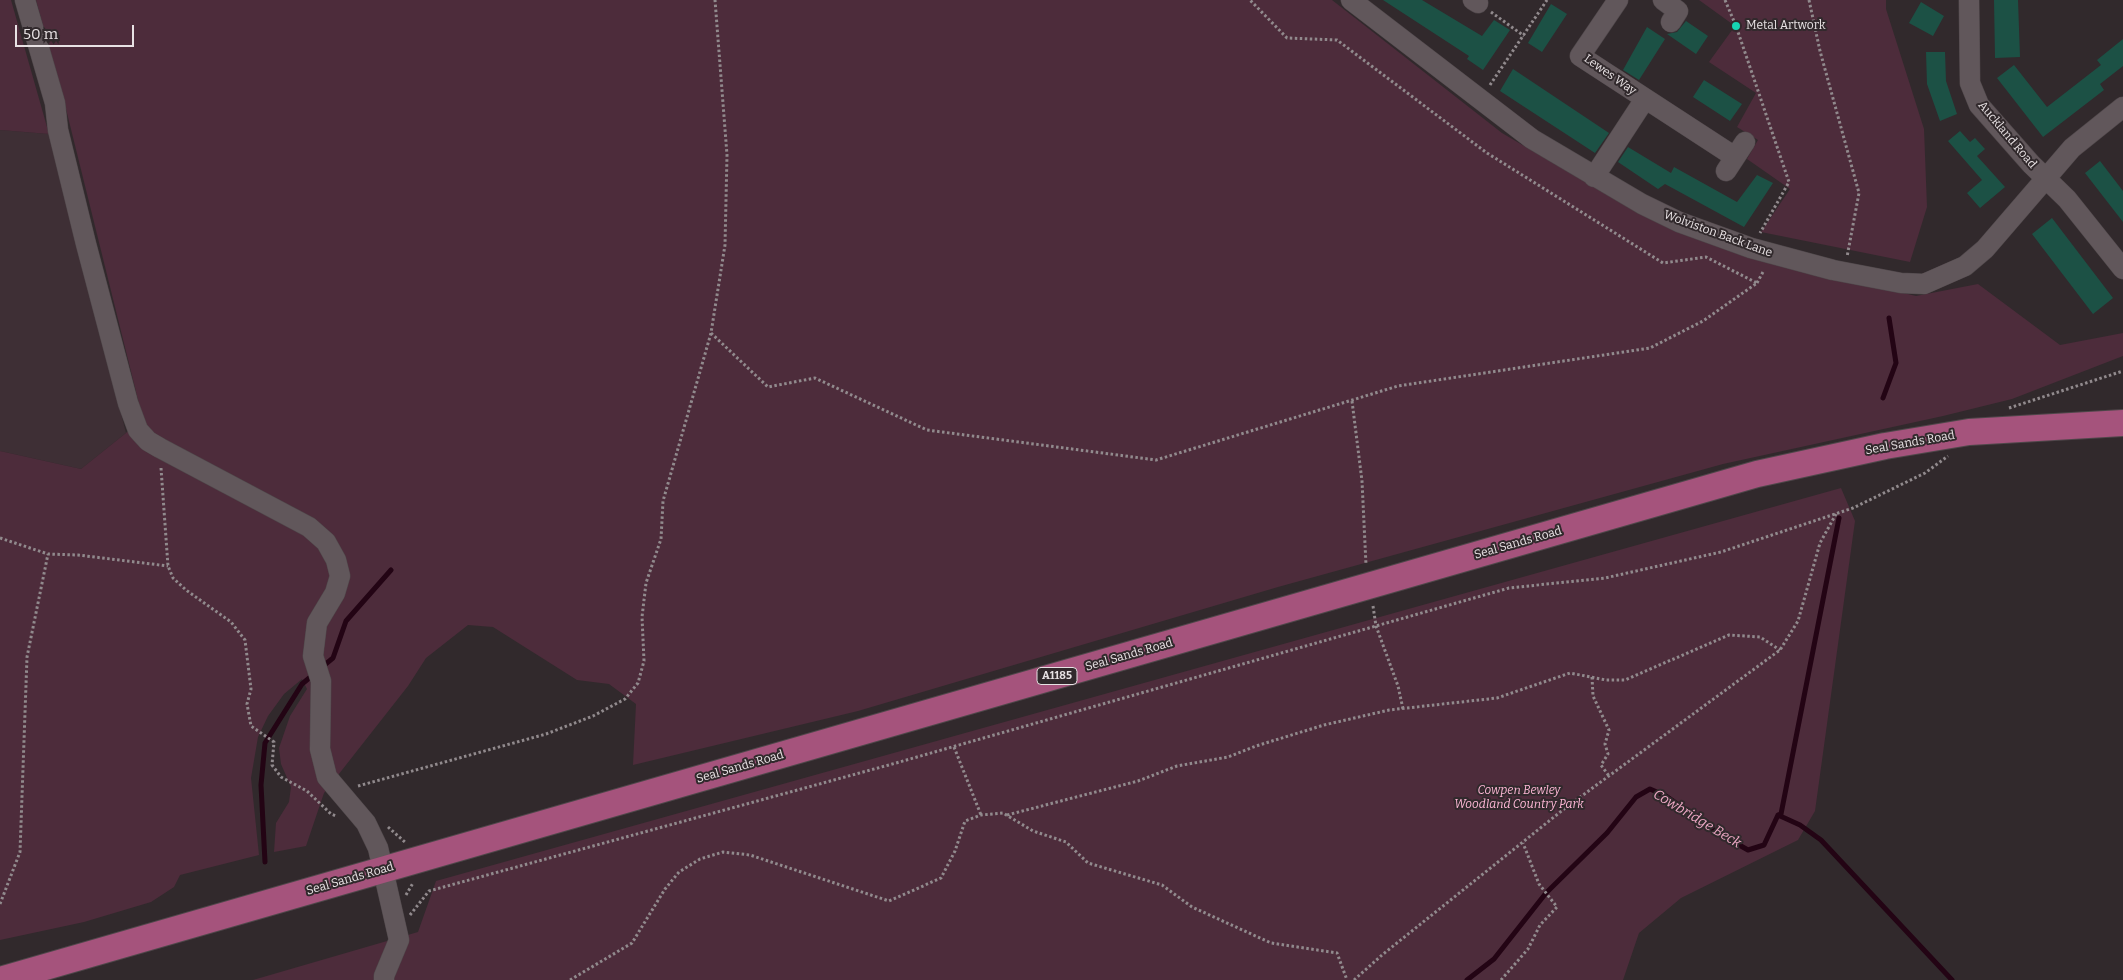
<!DOCTYPE html>
<style>
body{margin:0}
#map{position:relative;width:2123px;height:980px;overflow:hidden;background:#31292c;font-family:Bitter,serif}
canvas{display:block}
.scale{position:absolute;left:15px;top:25px;width:119px;height:22px;box-sizing:border-box;border:2px solid #e8e2e4;border-top:0;padding-left:6px;font-size:15px;line-height:18px;white-space:nowrap;color:#e8e2e4;-webkit-text-stroke:4px #31292c;paint-order:stroke}
</style>
<div id="map">
<canvas width="2123" height="980"></canvas>
<div class="scale">50 m</div>
</div>
<script>
const g = document.querySelector('canvas').getContext('2d');
g.lineJoin = 'round';
function paint(path, color) {
  g.fillStyle = color;
  g.fill(path, 'evenodd');
}
function poly(rows) {
  const path = new Path2D();
  for (const r of rows) {
    path.moveTo(r[0], r[1]);
    for (let i = 2; i < r.length; i += 2) path.lineTo(r[i], r[i + 1]);
  }
  return path;
}
function trace(path, color, width, dash) {
  g.strokeStyle = color;
  g.lineWidth = width;
  g.lineCap = dash ? 'butt' : 'round';
  g.setLineDash(dash || []);
  g.stroke(path);
}
function label(font, color, halo, rows, align = 'center') {
  g.font = font + ' Bitter,serif';
  g.lineWidth = 4;
  g.setLineDash([]);
  g.textBaseline = 'middle';
  g.strokeStyle = halo;
  g.fillStyle = color;
  for (const [text, x, y, turn = 0] of rows) {
    g.save();
    g.translate(x, y);
    g.rotate((+turn || 0) * Math.PI / 180);
    g.textAlign = isNaN(turn) ? turn : align;
    if (halo) g.strokeText(text, 0, 0);
    g.fillText(text, 0, 0);
    g.restore();
  }
}
paint(poly([
 [0,130,49,134,126,433,81,469,0,451]
]), '#3e2f35');
paint(poly([
 [0,0,11,0,49,134,0,130],
 [36,0,1332,0,1502,133,1638,213,1749,256,1916,296,1978,284,2060,345,2123,333,2123,356,2012,399,1943,416,1723,464,1278,587,858,711,633,765,636,704,609,684,577,680,493,627,468,625,426,658,408,686,324,793,306,846,274,852,276,823,289,802,291,787,281,764,279,748,290,716,307,689,302,679,284,694,268,716,258,737,251,778,259,855,180,875,174,887,151,902,84,922,0,940,0,451,81,469,126,433,142,416,66,109],
 [1699,0,1886,0,1886,9,1924,129,1927,207,1910,262,1761,232,1790,189,1747,159,1758,140,1737,127,1756,93,1709,62,1735,26],
 [1841,488,1855,521,1815,811,1798,840,1681,898,1639,933,1623,980,253,980,418,932,436,881]
]), '#4d2c3b');
trace(poly([
 [1883,398,1896,363,1889,318],
 [322,667,333,658,346,621,391,570],
 [1778,815,1781,814,1839,518],
 [265,862,261,785,265,743,302,684,314,674],
 [1467,980,1494,959,1546,893,1607,833,1636,797,1650,789,1666,796,1718,833,1748,850,1764,845,1778,815,1800,825,1821,840,1952,980]
]), '#230414', 5);
paint(poly([
 [1383,0,1422,0,1482,36,1494,20,1510,30,1483,70,1467,59,1469,56],
 [1994,0,2018,0,2020,57,1995,58],
 [1921,2,1944,16,1933,36,1909,23],
 [1551,4,1567,14,1542,52,1528,43],
 [1686,21,1708,36,1696,54,1667,34,1677,32],
 [1647,27,1665,39,1639,80,1623,70],
 [2123,39,2123,66,2100,84,2104,90,2043,137,1997,78,2014,65,2047,107,2101,65,2097,60],
 [1926,52,1945,52,1946,81,1957,114,1940,121,1927,84],
 [1513,69,1609,133,1595,153,1500,91],
 [1704,80,1742,104,1730,121,1693,97],
 [1960,131,1970,142,1975,138,1985,149,1977,156,2005,187,1980,208,1967,193,1982,180,1948,141],
 [1628,147,1671,173,1674,167,1737,202,1757,175,1773,183,1744,227,1665,184,1658,189,1618,162],
 [2100,161,2123,191,2123,222,2085,173],
 [2052,218,2113,298,2093,314,2032,234]
]), '#1c5145');
const minor = poly([
 [25,0,55,103,58,130,86,244,128,403,138,430,148,441,160,448,309,527,326,542,336,560,340,576,335,593,317,623,313,656,321,681,320,749,327,777,366,823,378,848,399,940,384,976,384,980],
 [1351,0,1532,139,1642,204,1679,222,1751,248,1833,270,1901,283,1924,284,1965,266,1985,249,2072,148,2123,107],
 [1473,0,1478,3],
 [1618,0,1580,56,1735,157],
 [1663,0,1678,11,1671,22],
 [1969,0,1970,83,1979,105,2031,164,2067,199,2123,269],
 [1726,171,1745,142],
 [1594,177,1645,99]
]);
const major = poly([
 [0,980,1757,474,1885,446,1969,432,2123,423]
]);
trace(minor, '#4f474a', 21);
trace(major, '#4f474a', 28);
trace(poly([
 [1725,0,1736,26,1789,182,1760,233],
 [1809,0,1820,51,1859,193,1847,257],
 [1491,12,1524,36],
 [1490,85,1547,0],
 [1757,283,1764,270],
 [711,333,768,387,815,378,927,430,1156,460,1398,386,1650,348,1703,321,1757,283,1706,257,1663,263,1487,153,1337,40,1287,38,1250,0],
 [1352,401,1362,481,1366,565],
 [2009,408,2123,371],
 [161,468,168,566,173,578,186,590,231,622,245,640,251,689,247,704,251,726,274,742,272,765,281,777,307,791,331,814,336,816],
 [0,538,48,554,78,555,168,566],
 [1373,606,1376,626,1398,686,1403,709],
 [1592,677,1593,696,1609,730,1605,744,1608,754,1601,765,1609,776],
 [954,747,981,815],
 [358,786,546,734,593,716,625,699,638,683,644,661,642,617,646,583,661,539,663,501,711,333,725,245,727,155,715,0],
 [1007,815,1138,781,1177,766,1228,757,1256,746,1324,725,1389,710,1497,698,1570,673,1606,680,1625,680,1729,635,1760,637,1780,650],
 [388,827,406,843],
 [406,895,413,883],
 [0,904,20,852,27,657,48,554],
 [410,915,429,891,896,763,1509,588,1605,578,1721,552,1853,508,1925,473,1948,456],
 [570,980,632,943,665,889,679,872,700,859,723,852,750,855,889,901,941,878,955,851,965,821,981,815,1003,813,1033,831,1066,842,1088,863,1162,885,1192,907,1271,943,1337,953,1347,980],
 [1354,980,1382,955,1564,809,1780,650,1798,621,1820,543,1836,514],
 [1501,980,1528,949,1540,925,1557,907,1539,884,1523,843]
]), '#918a8d', 3, [2.5, 2.5]);
trace(minor, '#61575b', 20);
trace(major, '#a5537c', 26);
for (const [x, y, r, color] of [
 [1736,26,5,"#16d5b3"]
]) {
  const dot = new Path2D();
  dot.arc(x, y, r, 0, 2 * Math.PI);
  g.fillStyle = color;
  g.fill(dot);
  trace(dot, '#31292c', 2);
}
for (const [x, y, w] of [
 [1057,676,40]
]) {
  const box = new Path2D();
  box.roundRect(x - w / 2, y - 8.5, w, 17, 4);
  g.fillStyle = '#31292c';
  g.fill(box);
  trace(box, '#e8e2e4', 1);
}
label('bold 11px', '#e8e2e4', null, [
 ["A1185",1057,676]
]);
label('12px', '#e8e2e4', '#31292c', [
 ["Metal Artwork",1746,26]
], 'left');
label('12px', '#e8e2e4', '#31292c', [
 ["Lewes Way",1610,75,35],
 ["Auckland Road",2007,135,50],
 ["Wolviston Back Lane",1718,234,20],
 ["Seal Sands Road",1910,443,-10],
 ["Seal Sands Road",1518,543,-16],
 ["Seal Sands Road",1129,655,-16],
 ["Seal Sands Road",740,767,-16],
 ["Seal Sands Road",350,879,-16]
]);
label('italic 12px', '#fdb7d5', '#31292c', [
 ["Cowpen Bewley",1519,791],
 ["Woodland Country Park",1519,805]
]);
label('italic 14px', '#efa9c6', '#31292c', [
 ["Cowbridge Beck",1697,819,31]
]);
</script>
